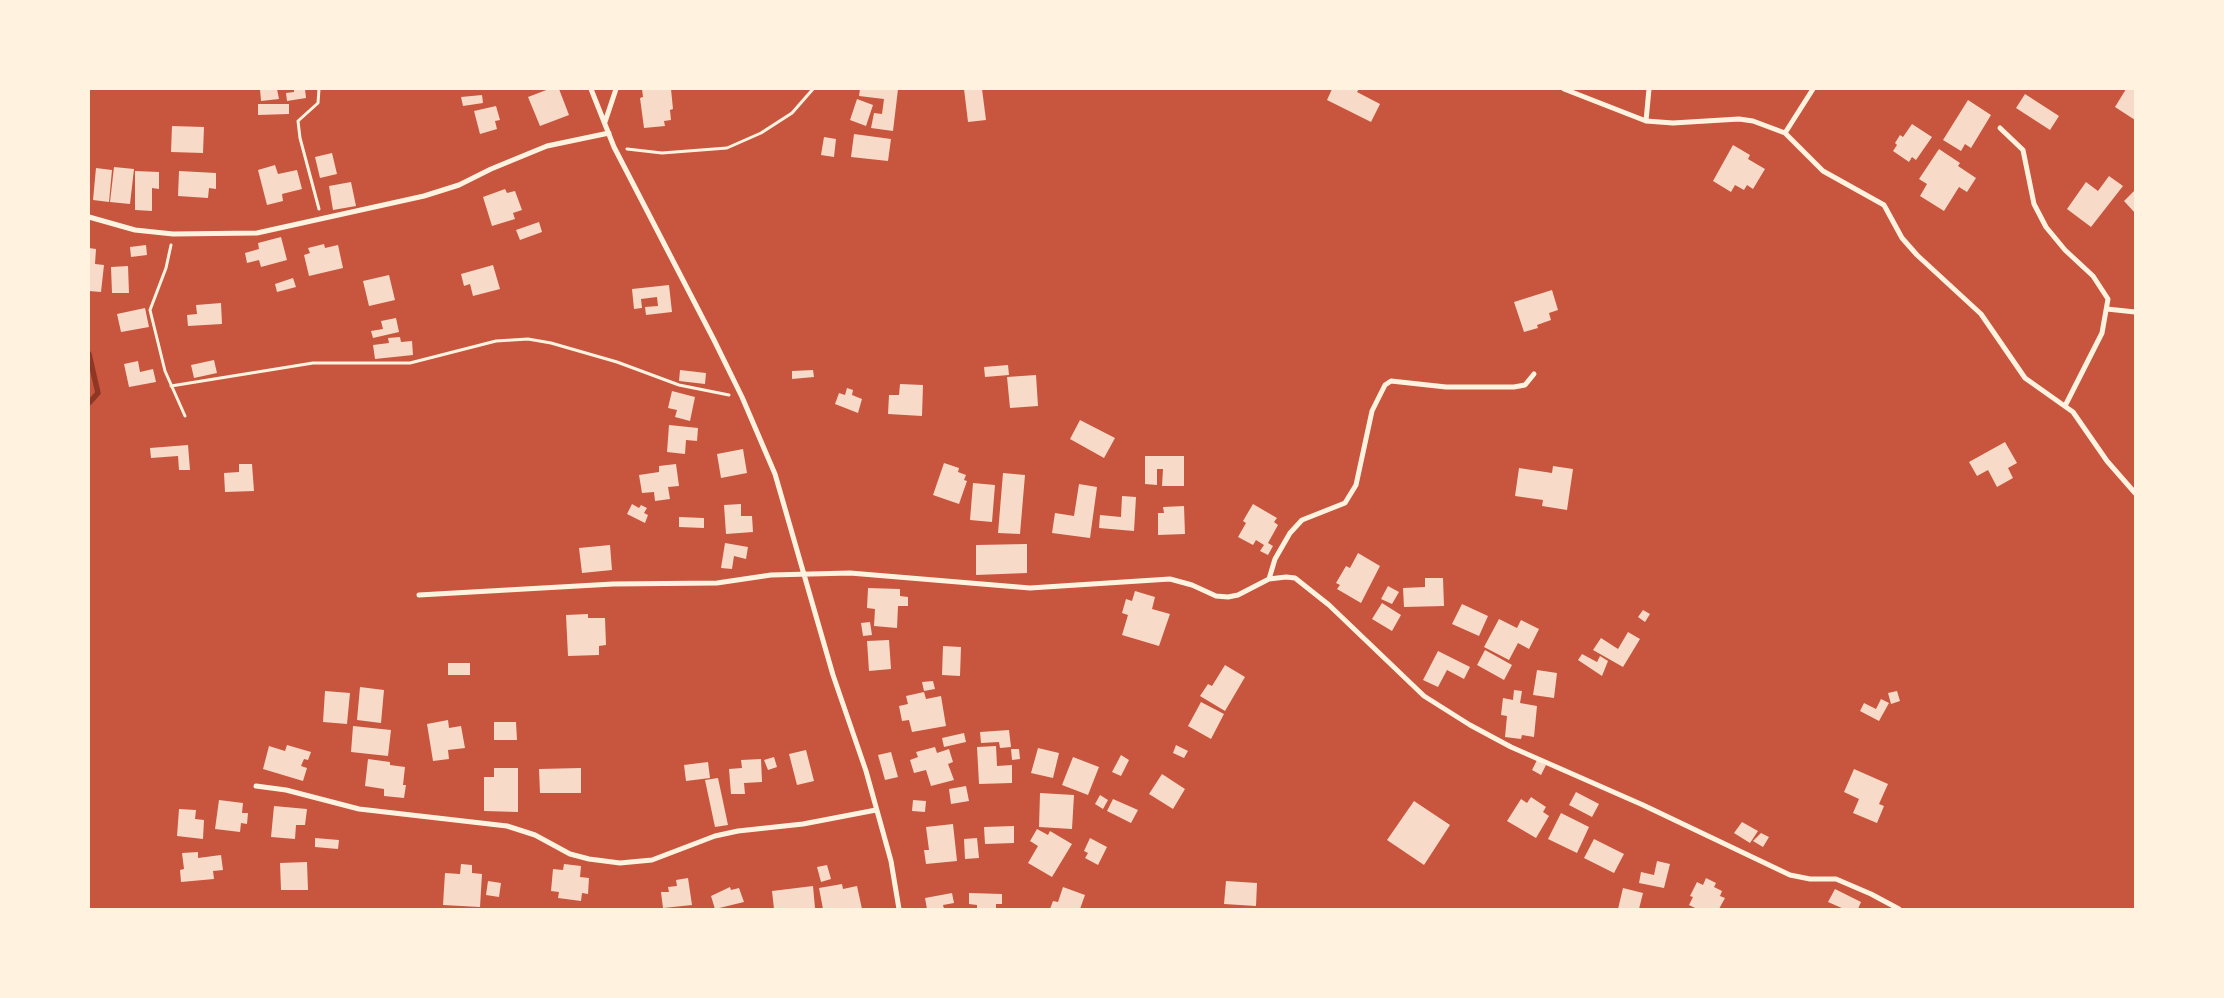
<!DOCTYPE html>
<style>
body{margin:0}
#map{position:relative;width:2224px;height:998px;overflow:hidden;background:#c8553d;font-family:Merriweather,serif}
canvas{display:block}
.frame{position:absolute;inset:0;border:90px solid #fff3e0;pointer-events:none}
</style>
<div id="map">
<canvas width="2224" height="998"></canvas>
<div class="frame"></div>
</div>
<script>
const g = document.querySelector('canvas').getContext('2d');
g.lineJoin = 'round';
function poly(rows) {
  const path = new Path2D();
  for (const r of rows) {
    path.moveTo(r[0], r[1]);
    for (let i = 2; i < r.length; i += 2) path.lineTo(r[i], r[i + 1]);
  }
  return path;
}
function trace(path, color, width, dash) {
  g.strokeStyle = color;
  g.lineWidth = width;
  g.lineCap = dash ? 'butt' : 'round';
  g.setLineDash(dash || []);
  g.stroke(path);
}
function paint(path, color) {
  g.fillStyle = color;
  g.fill(path, 'evenodd');
}
trace(poly([
 [89,354,98,393,89,403]
]), '#8f3625', 5.5);
paint(poly([
 [260,89,277,89,279,99,261,101],
 [294,89,305,89,306,98,287,101,286,93,294,92],
 [549,89,559,89,569,115,540,126,528,97],
 [642,89,671,89,673,109,670,110,671,120,664,121,665,126,644,128,640,98,643,97],
 [860,89,898,89,893,131,871,128,874,113,882,114,884,99,859,96],
 [964,89,982,89,986,120,968,122],
 [1332,89,1359,89,1357,92,1380,104,1371,122,1327,100],
 [2126,89,2135,89,2135,120,2115,107],
 [2025,94,2059,116,2050,130,2016,108],
 [482,95,483,103,463,106,461,97],
 [857,99,873,105,866,126,850,120],
 [1968,100,1991,115,1971,148,1965,144,1961,151,1943,140],
 [258,104,289,104,289,114,258,115],
 [496,106,500,120,495,121,497,129,480,134,474,111],
 [1912,124,1932,137,1916,160,1912,157,1909,162,1893,151,1897,145,1895,143,1900,135,1903,137],
 [172,126,204,127,203,153,171,152],
 [854,134,891,139,888,161,851,157],
 [824,137,836,139,834,157,821,155],
 [1733,145,1750,155,1748,159,1765,169,1753,189,1747,185,1744,190,1735,185,1731,192,1713,181],
 [1939,149,1960,163,1958,166,1976,178,1967,192,1959,187,1944,211,1920,196,1927,184,1919,179],
 [332,153,337,174,320,178,315,157],
 [275,165,278,174,297,170,302,189,282,194,283,201,267,205,258,170],
 [114,167,134,169,130,204,110,202],
 [96,168,112,170,109,202,93,200],
 [135,171,159,172,159,189,152,188,152,211,135,210],
 [179,171,216,173,216,189,209,188,208,198,178,196],
 [2109,176,2123,186,2091,227,2067,209,2086,182,2098,191],
 [351,182,356,206,333,210,329,186],
 [505,189,507,193,515,191,522,210,513,213,515,219,492,226,483,197],
 [2135,190,2135,213,2124,201],
 [539,222,542,232,520,240,516,230],
 [281,237,287,260,261,267,259,260,247,263,245,253,259,249,258,243],
 [324,244,325,248,338,245,343,268,309,276,304,255,310,253,308,248],
 [146,245,147,255,131,257,130,247],
 [89,248,96,249,95,264,104,265,101,292,89,291],
 [493,265,500,289,473,296,470,284,464,286,461,274],
 [128,266,129,293,112,293,111,267],
 [389,275,395,300,369,306,363,281],
 [293,278,296,287,277,292,275,284],
 [669,285,672,312,646,315,645,307,658,306,657,297,641,299,642,308,634,309,632,289],
 [1552,290,1558,310,1549,313,1551,320,1537,325,1538,328,1524,332,1514,302],
 [221,303,222,324,188,326,187,315,197,314,196,305],
 [145,308,149,327,121,332,117,314],
 [396,318,399,332,373,338,371,331,383,329,381,321],
 [400,337,401,342,412,341,413,355,375,359,373,345,389,343,388,338],
 [214,360,217,373,194,378,191,365],
 [138,361,140,372,153,369,156,382,129,387,124,364],
 [1008,365,1009,375,985,377,984,367],
 [680,370,706,373,705,384,679,381],
 [813,370,814,377,792,379,792,371],
 [1036,375,1038,406,1010,408,1007,377],
 [900,384,923,385,922,416,888,414,889,395,899,395],
 [847,388,853,390,852,395,862,399,858,413,835,404,839,393,845,395],
 [672,391,695,397,690,421,675,417,677,410,668,408],
 [1080,420,1115,438,1104,458,1070,439],
 [669,425,698,428,697,441,686,440,685,454,667,452],
 [2005,442,2017,463,2008,468,2013,478,1997,487,1988,470,1977,476,1969,462],
 [188,445,190,470,179,470,178,456,151,458,150,448],
 [743,449,747,473,721,478,717,454],
 [1145,456,1184,456,1184,486,1162,486,1163,469,1157,469,1157,485,1145,484],
 [944,463,959,468,958,472,966,475,964,480,967,481,959,504,933,495],
 [239,464,252,464,254,491,225,492,224,473,239,472],
 [676,464,679,486,668,487,670,499,655,501,654,492,642,493,639,475,659,472,659,466],
 [1553,466,1573,469,1567,510,1542,506,1543,500,1515,496,1519,468,1552,473],
 [1003,473,1025,475,1020,534,998,533],
 [973,483,995,485,992,522,970,520],
 [1079,484,1097,487,1090,538,1052,533,1055,513,1074,516],
 [1122,496,1136,497,1134,531,1099,528,1100,515,1121,517],
 [632,504,639,508,641,505,647,508,644,513,648,515,645,523,627,514],
 [741,504,741,516,752,516,753,532,726,534,724,505],
 [1253,504,1277,518,1274,522,1278,525,1268,543,1273,546,1268,555,1260,551,1264,545,1256,540,1253,545,1238,537,1246,523,1243,521],
 [1184,506,1185,534,1158,535,1158,513,1164,513,1163,507],
 [679,517,704,518,704,528,679,527],
 [725,543,748,547,746,559,734,556,732,569,721,568],
 [1027,544,1027,573,976,575,976,545],
 [610,545,612,570,582,573,579,548],
 [1358,553,1380,566,1361,603,1337,589,1340,585,1336,583,1346,566,1350,568],
 [1425,578,1443,578,1444,606,1404,607,1403,588,1425,587],
 [1388,586,1399,592,1392,604,1381,599],
 [868,588,900,589,900,596,908,597,908,606,898,606,897,628,874,626,875,609,867,608],
 [1135,591,1155,597,1152,609,1170,614,1159,646,1122,635,1128,615,1122,613,1126,599,1132,601],
 [1382,603,1401,615,1392,631,1372,619],
 [1462,604,1488,616,1479,636,1452,624],
 [1643,610,1650,614,1645,622,1638,617],
 [588,614,588,618,605,618,606,645,599,646,599,655,568,656,566,615],
 [1499,619,1517,628,1521,620,1539,629,1529,649,1518,643,1509,660,1484,647],
 [870,622,872,635,863,636,861,623],
 [1628,632,1640,639,1623,667,1593,650,1601,638,1618,649],
 [889,640,891,669,869,671,867,641],
 [943,646,961,647,960,676,942,675],
 [1485,650,1512,665,1504,680,1477,665],
 [1438,651,1470,667,1464,679,1447,670,1438,687,1423,680],
 [1582,654,1597,662,1600,656,1608,661,1602,676,1578,660],
 [448,663,470,663,470,675,448,675],
 [1225,665,1245,677,1225,711,1200,696,1208,684,1212,686],
 [1537,670,1557,673,1554,698,1533,695],
 [933,681,935,689,924,691,922,682],
 [360,687,384,690,381,723,357,720],
 [1514,690,1522,691,1520,703,1537,706,1534,737,1522,735,1521,739,1505,737,1507,716,1501,715,1503,698,1513,700],
 [325,691,350,693,347,724,323,722],
 [1897,691,1900,701,1891,704,1888,693],
 [924,692,926,699,941,696,946,726,912,732,909,720,902,721,899,706,908,704,906,696],
 [1881,699,1889,703,1879,721,1860,711,1864,703,1876,709],
 [1201,702,1224,714,1211,739,1188,726],
 [448,720,449,728,461,726,465,748,448,750,449,759,433,761,427,724],
 [494,722,516,722,517,740,494,740],
 [353,726,391,730,388,756,351,752],
 [1009,730,1011,747,1000,748,999,742,981,743,980,732],
 [964,733,966,742,944,747,942,738],
 [287,745,311,752,308,760,304,759,301,766,307,768,303,781,263,769,269,746,285,751],
 [1176,745,1188,751,1184,758,1173,753],
 [996,746,997,766,1012,765,1012,783,979,784,977,747],
 [935,747,937,753,949,749,953,762,948,764,954,780,931,786,926,770,914,773,910,760,918,757,916,752],
 [1038,748,1059,753,1053,778,1031,773],
 [1011,749,1019,749,1020,759,1012,760],
 [806,750,814,781,797,785,789,754],
 [891,752,898,777,885,780,878,755],
 [1121,755,1129,760,1121,776,1112,772],
 [774,757,777,767,768,770,764,760],
 [1073,757,1099,767,1088,795,1062,785],
 [368,759,390,762,390,765,405,767,403,785,406,785,404,798,384,796,384,789,365,786],
 [761,759,762,782,744,783,745,794,731,794,729,769,742,768,741,760],
 [1537,760,1546,765,1541,775,1532,770],
 [708,762,710,778,686,781,684,765],
 [494,768,518,768,518,812,484,811,484,777,494,777],
 [581,768,581,793,540,793,539,769],
 [1854,769,1888,784,1879,804,1884,806,1877,823,1853,813,1859,799,1844,792],
 [1162,774,1185,789,1173,809,1149,794],
 [718,778,728,825,715,827,705,780],
 [966,786,969,801,951,804,949,789],
 [1576,792,1599,804,1592,817,1569,805],
 [1040,793,1074,795,1072,829,1039,827],
 [1100,795,1108,800,1103,809,1095,804],
 [1531,797,1546,807,1543,812,1549,816,1536,838,1507,821,1521,799,1527,803],
 [1113,799,1138,810,1131,823,1107,811],
 [219,800,243,803,242,813,248,813,247,824,241,823,240,832,215,829],
 [913,800,926,801,925,812,912,811],
 [1414,801,1450,825,1424,865,1387,840],
 [274,806,307,809,305,825,296,825,295,839,271,837],
 [179,809,196,810,195,819,204,820,203,839,177,836],
 [1561,813,1589,827,1577,853,1548,839],
 [1742,822,1758,831,1750,843,1734,833],
 [953,824,957,861,926,864,924,850,929,850,926,827],
 [1014,826,1014,843,985,844,984,827],
 [1037,829,1048,835,1050,831,1072,844,1052,877,1028,863,1038,846,1030,841],
 [1761,833,1769,837,1763,847,1753,841],
 [315,838,339,840,338,849,315,847],
 [977,838,979,858,965,859,964,839],
 [1090,838,1107,847,1098,865,1085,858,1088,853,1084,851],
 [1594,839,1624,854,1614,873,1584,858],
 [198,852,198,858,221,855,223,870,213,871,214,879,181,882,180,870,184,869,182,853],
 [1657,861,1670,864,1664,888,1639,883,1641,872,1654,875],
 [307,862,308,890,281,890,280,863],
 [461,864,472,865,472,873,482,874,480,907,443,905,445,873,460,874],
 [564,864,581,866,580,877,589,878,588,894,582,893,581,901,558,898,559,892,551,891,553,869,563,870],
 [827,865,831,879,821,882,817,867],
 [688,878,692,905,663,908,661,892,669,892,668,887,677,886,676,880],
 [1706,878,1716,883,1714,887,1722,891,1720,896,1725,898,1719,909,1697,909,1689,905,1693,897,1690,896,1697,882,1703,885],
 [488,881,501,883,499,897,486,895],
 [1226,881,1257,883,1256,906,1224,904],
 [842,884,843,889,857,886,862,909,823,909,819,888],
 [813,886,815,908,813,909,774,909,772,891],
 [730,887,731,890,739,888,744,902,715,909,711,896],
 [1063,887,1085,895,1080,909,1050,909,1053,901,1058,902],
 [1623,888,1643,893,1639,909,1618,909],
 [1835,889,1861,902,1858,909,1844,909,1828,902],
 [952,893,954,903,943,905,944,909,927,909,925,898],
 [969,893,1002,894,1002,904,996,904,996,909,977,909,977,905,969,904]
]), '#f7dbc8');
trace(poly([
 [319,89,318,103,298,121,300,138,319,209],
 [627,149,662,153,727,148,761,133,792,113,813,89],
 [171,245,166,268,150,310,165,371,185,416],
 [171,386,313,363,410,363,496,341,528,339,551,343,617,362,679,385,729,395]
]), '#fff3e0', 3);
trace(poly([
 [591,89,614,147,714,340,742,397,775,474,833,675,866,771,891,861,899,909],
 [1564,89,1646,121,1673,123,1739,119,1753,121,1785,133,1823,171,1884,205,1902,238,1917,255,1981,314,2025,378,2073,412,2107,461,2135,493],
 [1646,121,1649,89],
 [605,122,616,89],
 [2000,128,2023,150,2034,204,2046,227,2065,250,2093,276,2108,299,2102,333,2065,406],
 [1785,133,1813,89],
 [89,217,135,230,173,234,257,233,424,196,459,185,491,169,547,146,609,133],
 [2107,309,2135,312],
 [1269,579,1275,559,1290,533,1302,520,1345,503,1356,485,1372,411,1385,385,1391,381,1446,387,1514,387,1525,385,1534,374],
 [419,595,613,584,717,583,771,575,850,573,1030,588,1170,579,1192,585,1216,596,1228,597,1238,595,1269,579,1286,577,1295,578,1329,605,1424,696,1470,725,1511,747,1643,805,1790,875,1810,879,1836,879,1871,894,1899,909],
 [256,786,286,790,359,809,507,826,535,835,570,854,589,859,620,863,652,860,715,836,738,831,803,824,876,810]
]), '#fff3e0', 5);
</script>
